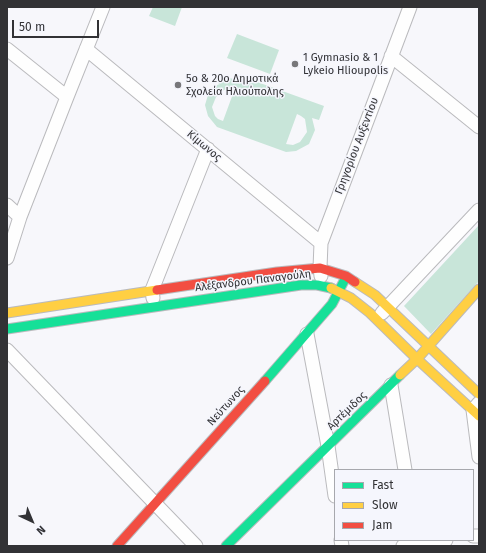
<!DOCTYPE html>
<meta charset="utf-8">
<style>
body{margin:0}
#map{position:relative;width:486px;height:553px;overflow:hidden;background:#f7f7fb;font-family:"Fira Sans",sans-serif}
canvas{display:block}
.frame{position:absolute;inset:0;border:8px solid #323235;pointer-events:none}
.legend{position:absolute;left:334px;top:469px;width:140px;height:72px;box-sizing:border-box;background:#f5f6fd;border:1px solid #a7a8ad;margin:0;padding:5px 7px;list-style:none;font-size:12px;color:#323235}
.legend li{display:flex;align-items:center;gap:8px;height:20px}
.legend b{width:20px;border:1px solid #a7a8ad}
.north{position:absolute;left:12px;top:501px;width:40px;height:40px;-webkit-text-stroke:3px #f5f6fd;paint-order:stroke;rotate:136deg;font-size:11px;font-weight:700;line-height:16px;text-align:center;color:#323235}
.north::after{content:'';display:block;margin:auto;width:14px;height:18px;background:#323235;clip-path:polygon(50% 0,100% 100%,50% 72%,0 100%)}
.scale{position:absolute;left:12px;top:20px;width:87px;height:18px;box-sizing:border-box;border:2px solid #323235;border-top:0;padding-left:5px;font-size:12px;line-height:14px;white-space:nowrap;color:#323235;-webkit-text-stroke:3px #f5f6fd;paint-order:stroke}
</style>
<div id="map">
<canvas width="486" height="553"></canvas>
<div class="frame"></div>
<ul class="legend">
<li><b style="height:5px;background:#16e098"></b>Fast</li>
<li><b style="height:5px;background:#ffcf43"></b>Slow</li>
<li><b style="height:5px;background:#f24e42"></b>Jam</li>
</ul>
<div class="north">N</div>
<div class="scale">50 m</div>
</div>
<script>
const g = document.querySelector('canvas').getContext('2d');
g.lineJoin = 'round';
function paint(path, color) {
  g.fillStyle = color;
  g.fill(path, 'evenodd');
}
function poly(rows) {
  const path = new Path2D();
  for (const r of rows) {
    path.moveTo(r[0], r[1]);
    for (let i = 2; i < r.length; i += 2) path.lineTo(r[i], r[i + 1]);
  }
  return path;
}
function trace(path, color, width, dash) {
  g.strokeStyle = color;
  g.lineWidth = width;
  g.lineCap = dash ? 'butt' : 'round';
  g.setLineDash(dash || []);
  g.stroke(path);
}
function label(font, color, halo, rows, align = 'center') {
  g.font = font + ' "Fira Sans",sans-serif';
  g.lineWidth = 3;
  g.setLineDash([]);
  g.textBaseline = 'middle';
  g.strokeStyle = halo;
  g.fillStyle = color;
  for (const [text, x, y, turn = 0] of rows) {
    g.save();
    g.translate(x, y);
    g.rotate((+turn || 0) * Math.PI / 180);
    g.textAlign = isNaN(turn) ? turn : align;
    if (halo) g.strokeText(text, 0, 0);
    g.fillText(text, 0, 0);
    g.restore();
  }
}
paint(poly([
 [153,7,182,7,175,26,149,16],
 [237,34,279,50,270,74,227,58],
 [217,74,233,79,235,74,324,106,319,120,312,118,315,130,309,144,296,151,286,152,217,127,208,116,205,105,208,95,217,85,220,84,214,81],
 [226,89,234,91,223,121,218,119,215,116,212,107,216,97,222,91],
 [297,114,301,116,305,119,307,132,300,142,293,145,286,144],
 [479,225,479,281,431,334,404,306]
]), '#c8e5d9');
const street = poly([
 [7,49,67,97],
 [86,49,321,243],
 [391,56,479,127],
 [7,205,20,217],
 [7,258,20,217,67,97,103,7],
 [321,276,320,268,321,243,410,7],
 [153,298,152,290,208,149],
 [382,313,479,210],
 [307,334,328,446,335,496],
 [7,350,196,546],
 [391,385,405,470],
 [479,403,473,410,479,457],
 [473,536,479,536],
 [341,540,342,546],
 [403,546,446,540]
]);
const fast = poly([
 [7,329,301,285,317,285,331,288],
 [265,381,332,304,344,281],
 [226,546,400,375]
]);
const slow = poly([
 [355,282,375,295,479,394],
 [331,288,351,298,370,313,417,359,479,416],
 [7,313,157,290],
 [400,375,417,359,479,289]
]);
const jam = poly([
 [157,290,277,272,320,268,346,276,355,282],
 [117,546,265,381]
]);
trace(street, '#bababd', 15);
trace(fast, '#bababd', 11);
trace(slow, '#bababd', 11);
trace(jam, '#bababd', 11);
trace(street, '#fefefe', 13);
trace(fast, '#16e098', 9);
trace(slow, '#ffcf43', 9);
trace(jam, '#f24e42', 9);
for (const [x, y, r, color] of [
 [295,64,4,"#77777a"],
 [178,85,4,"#77777a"]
]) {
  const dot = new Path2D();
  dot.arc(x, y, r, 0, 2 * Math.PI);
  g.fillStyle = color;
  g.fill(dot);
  trace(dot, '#f5f6fd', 1.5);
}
label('11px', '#323235', '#f5f6fd', [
 ["1 Gymnasio & 1",303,58],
 ["Lykeio Hlioupolis",303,71],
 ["5ο & 20ο Δημοτικά",186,79],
 ["Σχολεία Ηλιούπολης",186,92]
], 'left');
label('11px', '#323235', '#f5f6fd', [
 ["Κίμωνος",204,146,40],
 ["Γρηγορίου Αυξεντίου",357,146,-69],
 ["Αλέξανδρου Παναγούλη",253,281,-7],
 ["Νεύτωνος",226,406,-48],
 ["Αρτέμιδος",347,411,-44]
]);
</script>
